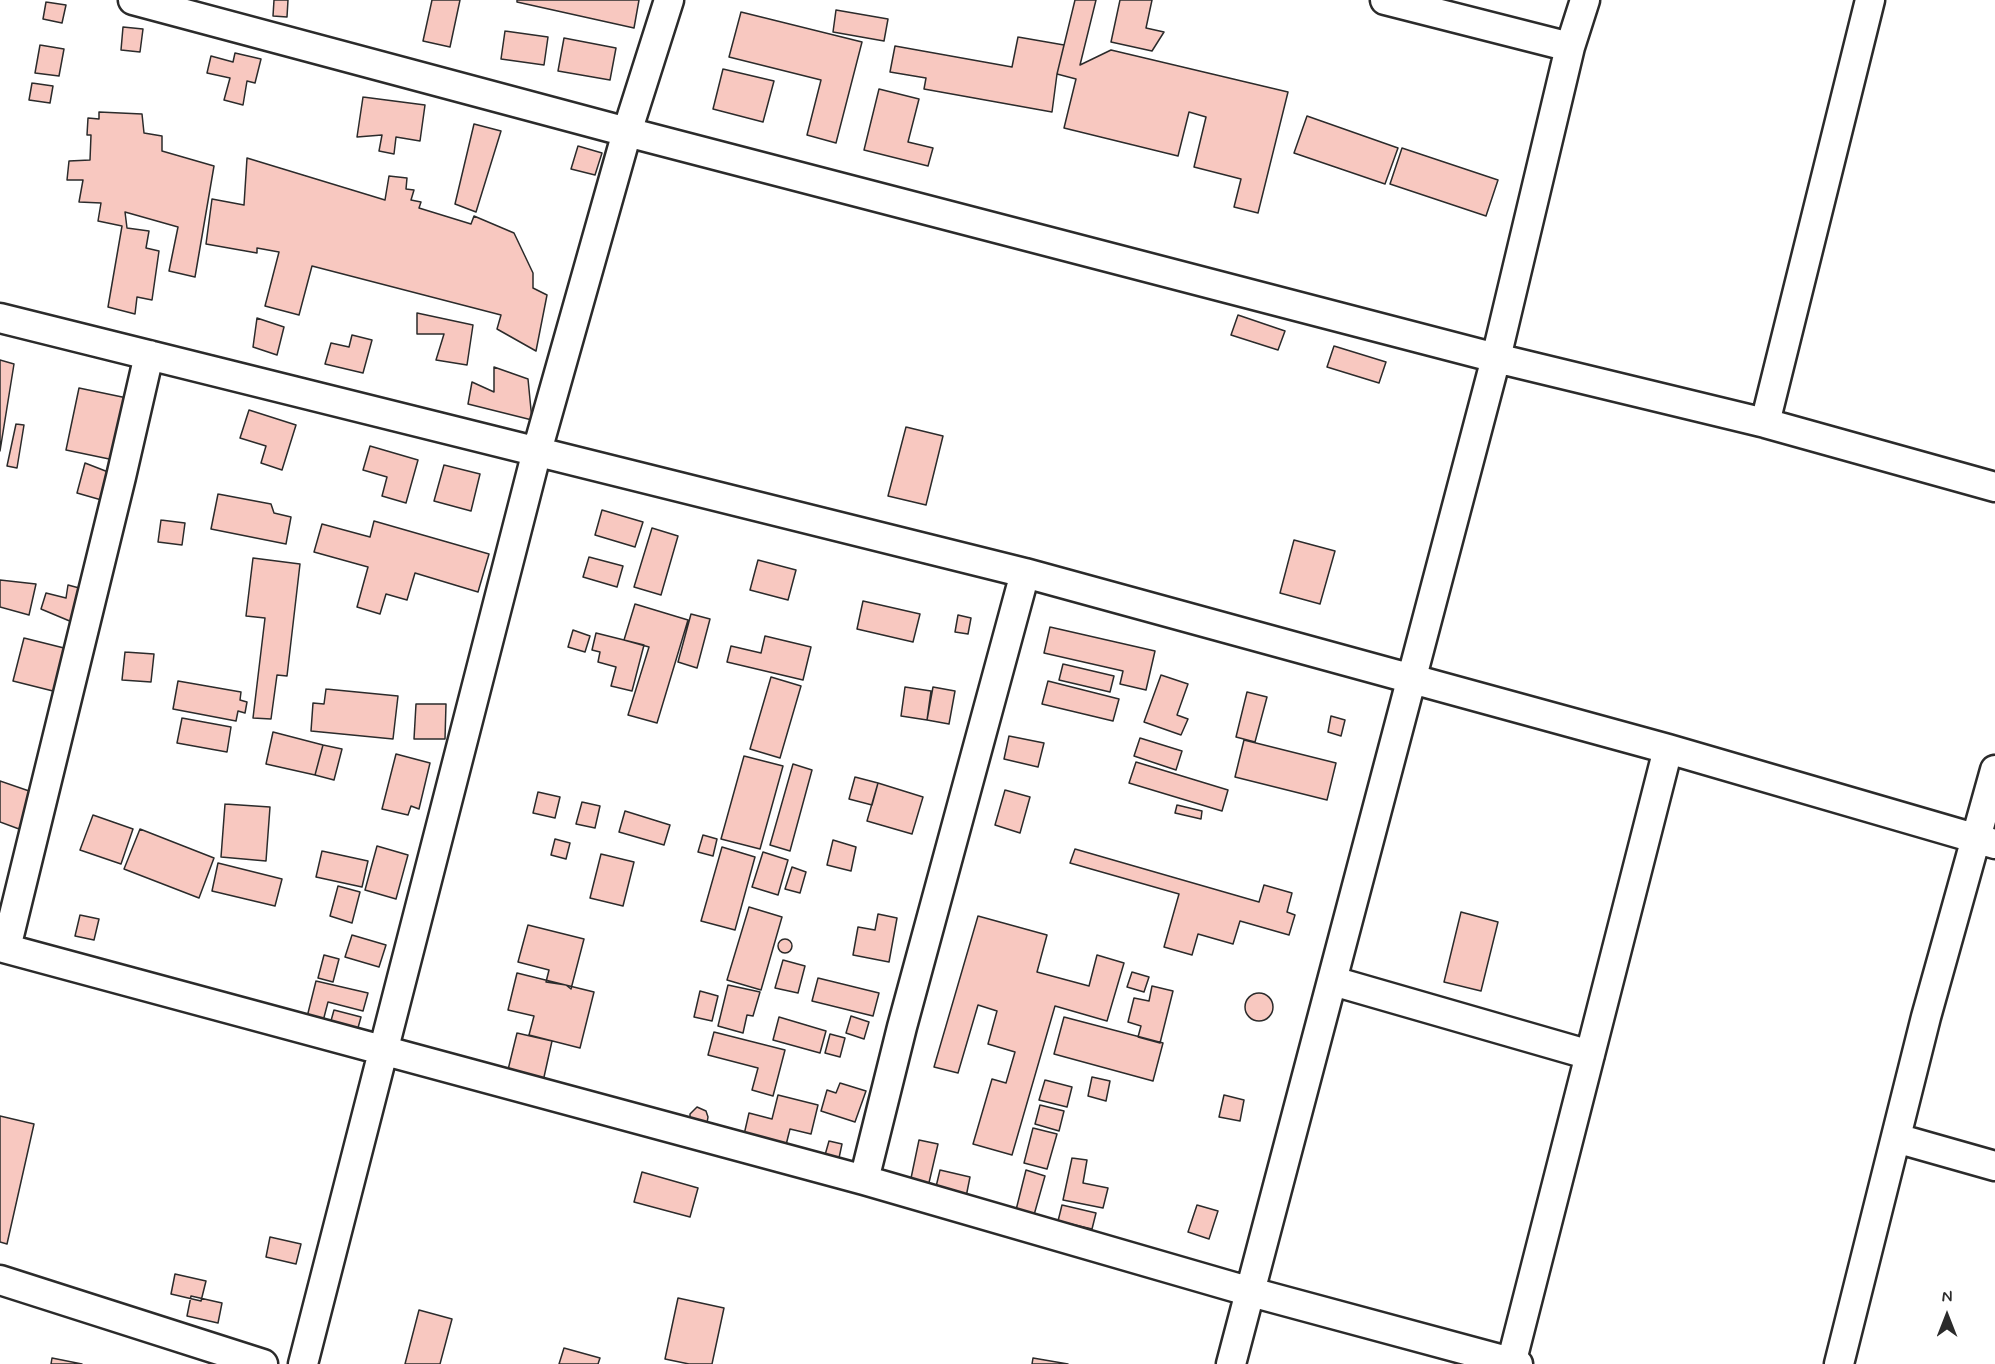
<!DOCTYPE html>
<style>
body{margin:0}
#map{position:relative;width:1995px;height:1364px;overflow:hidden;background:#fff;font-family:Mynerve,sans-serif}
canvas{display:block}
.north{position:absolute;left:1917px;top:1286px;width:60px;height:60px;-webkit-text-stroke:4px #fff;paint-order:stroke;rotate:0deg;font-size:16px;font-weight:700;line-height:24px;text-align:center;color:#2b2b2b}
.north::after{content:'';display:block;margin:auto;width:21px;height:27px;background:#2b2b2b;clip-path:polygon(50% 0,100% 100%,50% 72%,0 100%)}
</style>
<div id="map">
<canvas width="1995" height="1364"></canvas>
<div class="north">N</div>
</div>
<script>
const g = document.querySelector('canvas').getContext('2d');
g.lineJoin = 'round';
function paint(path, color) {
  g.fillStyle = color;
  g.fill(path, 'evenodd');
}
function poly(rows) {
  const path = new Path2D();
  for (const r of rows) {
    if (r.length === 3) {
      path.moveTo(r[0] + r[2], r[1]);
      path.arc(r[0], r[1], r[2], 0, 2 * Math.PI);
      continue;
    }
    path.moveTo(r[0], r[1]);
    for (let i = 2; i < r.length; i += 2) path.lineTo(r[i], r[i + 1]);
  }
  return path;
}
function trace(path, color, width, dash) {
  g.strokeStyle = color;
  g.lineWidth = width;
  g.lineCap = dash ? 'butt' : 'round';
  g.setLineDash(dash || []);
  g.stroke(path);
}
const building = poly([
 [274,0,288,0,287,17,273,16,274,0],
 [432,0,460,0,450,47,423,41,432,0],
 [517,0,639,0,634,28,517,2,517,0],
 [1075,0,1096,0,1080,65,1111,50,1288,92,1258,213,1234,207,1241,179,1194,167,1206,117,1189,112,1178,156,1064,128,1076,79,1057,74,1075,0],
 [1120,0,1152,0,1146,28,1164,32,1152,51,1111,42,1120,0],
 [46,2,66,5,62,23,43,19,46,2],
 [836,10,888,19,884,41,833,32,836,10],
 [741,12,862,42,836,143,807,135,821,80,729,57,741,12],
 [123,27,143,29,140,52,121,50,123,27],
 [505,31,548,37,544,65,501,59,505,31],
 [1018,37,1064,45,1057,74,1052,112,924,89,926,78,890,72,895,46,1012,67,1018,37],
 [564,38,616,48,610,80,558,71,564,38],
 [40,45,64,49,59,76,35,73,40,45],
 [235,53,261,59,255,83,247,81,243,105,224,100,230,78,207,73,211,56,233,62,235,53],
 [723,69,774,81,763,122,713,109,723,69],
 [32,83,53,86,50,103,29,100,32,83],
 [879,89,919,99,908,142,933,148,928,166,864,150,879,89],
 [363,97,425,105,420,141,396,137,394,154,379,151,382,135,357,137,363,97],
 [99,112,142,114,144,133,162,136,162,151,214,166,195,277,169,271,178,227,125,212,127,228,149,231,146,248,159,251,152,300,137,297,135,314,108,307,122,226,98,221,101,203,79,202,83,180,67,180,69,161,90,160,91,135,87,135,88,118,99,119,99,112],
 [1307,116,1398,148,1385,184,1294,153,1307,116],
 [474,124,501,131,476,212,455,204,474,124],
 [578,146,602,153,595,175,571,169,578,146],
 [1402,148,1498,180,1486,216,1390,184,1402,148],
 [247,158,385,200,389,176,407,178,406,189,414,190,411,200,421,202,419,208,471,224,474,216,514,233,533,273,533,288,547,295,536,351,497,329,501,315,312,266,299,315,265,306,279,252,257,248,257,253,206,244,212,199,244,205,247,158],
 [417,313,473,325,467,365,436,360,444,334,417,334,417,313],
 [1238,315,1285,331,1278,350,1231,335,1238,315],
 [257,318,284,327,277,355,253,347,257,318],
 [352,335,372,340,363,373,325,364,331,343,349,347,352,335],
 [1334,346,1386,362,1379,383,1327,367,1334,346],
 [0,360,14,364,0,451,0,360],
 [494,367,528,379,532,420,468,404,472,382,494,392,494,367],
 [79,388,127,398,114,460,66,450,79,388],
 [249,410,296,425,282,470,261,463,266,446,240,438,249,410],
 [16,424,24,425,17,468,7,466,16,424],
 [906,427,943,436,926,505,888,496,906,427],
 [370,446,418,460,406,503,382,496,387,477,363,470,370,446],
 [85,463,121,477,112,503,77,493,85,463],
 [444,465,480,474,471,511,434,501,444,465],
 [218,494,271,504,274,513,291,517,286,544,211,529,218,494],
 [602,510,643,522,635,547,595,535,602,510],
 [161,520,185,523,182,545,158,542,161,520],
 [374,521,489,554,478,592,415,573,407,600,386,594,380,614,357,607,368,567,314,552,322,524,370,537,374,521],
 [652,528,678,536,661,595,634,587,652,528],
 [1294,540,1335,551,1320,604,1280,593,1294,540],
 [589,557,623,566,617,587,583,577,589,557],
 [253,558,300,564,287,676,277,675,271,719,253,718,265,618,246,616,253,558],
 [758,560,796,570,788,600,750,590,758,560],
 [0,580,36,584,29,615,0,607,0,580],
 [68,585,83,589,72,622,41,609,46,593,66,598,68,585],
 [863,601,920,614,913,642,857,629,863,601],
 [635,604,688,620,657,723,628,715,649,647,624,640,635,604],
 [691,614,710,619,697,668,678,662,691,614],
 [958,615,971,618,968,634,955,632,958,615],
 [1050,627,1155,651,1146,690,1120,684,1123,671,1044,653,1050,627],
 [573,630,590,636,585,652,568,647,573,630],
 [596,633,644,645,632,691,611,686,616,667,598,662,600,652,592,650,596,633],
 [765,636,811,647,803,680,727,662,731,646,761,653,765,636],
 [24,638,68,649,57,692,13,681,24,638],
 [125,652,154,654,151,682,122,680,125,652],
 [1063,664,1114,676,1110,692,1059,680,1063,664],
 [1161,675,1188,684,1177,715,1188,719,1181,735,1144,722,1161,675],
 [771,677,801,686,780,758,750,749,771,677],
 [178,681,241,692,240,700,247,702,245,713,238,711,236,721,173,709,178,681],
 [1048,681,1119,699,1113,721,1042,704,1048,681],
 [905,687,931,691,927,720,901,716,905,687],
 [933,687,955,691,949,724,927,720,933,687],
 [326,689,398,696,393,739,311,731,313,703,324,704,326,689],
 [1247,692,1267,697,1255,742,1236,737,1247,692],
 [416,704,446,704,445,739,414,739,416,704],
 [1331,716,1345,720,1341,736,1328,732,1331,716],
 [182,718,231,727,227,752,177,743,182,718],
 [273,732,323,745,315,775,266,764,273,732],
 [1009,736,1044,743,1038,767,1004,759,1009,736],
 [1140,738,1182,751,1176,770,1134,756,1140,738],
 [1244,740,1336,763,1327,800,1235,777,1244,740],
 [323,745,342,749,334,780,315,775,323,745],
 [396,754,430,763,419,809,411,806,408,815,382,809,396,754],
 [744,756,783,766,760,849,721,839,744,756],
 [1136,762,1228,790,1222,811,1129,783,1136,762],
 [793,764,812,770,790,851,770,845,793,764],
 [855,777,878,783,872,805,849,799,855,777],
 [0,781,32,792,19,829,0,822,0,781],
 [878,783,923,797,912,834,867,821,878,783],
 [1005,790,1030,797,1020,833,995,825,1005,790],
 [538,792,560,797,555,818,533,813,538,792],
 [582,802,600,806,595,828,576,824,582,802],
 [225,804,270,807,266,861,221,857,225,804],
 [1177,805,1202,811,1201,819,1175,813,1177,805],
 [625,811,670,825,664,845,619,832,625,811],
 [93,815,133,829,121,864,80,850,93,815],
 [140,829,214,858,199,898,124,869,140,829],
 [703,835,717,839,713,856,698,852,703,835],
 [555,839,570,843,566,859,551,855,555,839],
 [833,840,856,847,851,871,827,865,833,840],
 [377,846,408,855,396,899,365,890,377,846],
 [722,847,755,857,735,930,701,921,722,847],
 [1075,849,1259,902,1264,885,1292,893,1287,912,1295,915,1289,935,1240,921,1233,944,1198,934,1192,955,1164,947,1179,894,1070,863,1075,849],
 [322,851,368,861,362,887,316,877,322,851],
 [763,852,788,860,778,895,752,887,763,852],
 [601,854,634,862,623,906,590,898,601,854],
 [218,863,282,879,275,906,212,891,218,863],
 [792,867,806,872,800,893,785,889,792,867],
 [338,886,360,892,352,923,330,916,338,886],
 [749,907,782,917,761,990,727,980,749,907],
 [1461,912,1498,922,1481,991,1444,982,1461,912],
 [878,914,897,918,889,962,853,955,858,927,875,930,878,914],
 [80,915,99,919,94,940,75,936,80,915],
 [978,916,1047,935,1037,972,1089,986,1097,955,1124,963,1107,1021,1055,1006,1012,1155,973,1144,992,1079,1006,1083,1015,1052,988,1044,997,1011,978,1005,958,1073,934,1067,978,916],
 [528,925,584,939,571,989,566,985,546,982,549,970,518,962,528,925],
 [352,935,386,945,379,967,345,957,352,935],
 [785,946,7],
 [324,955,339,959,333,982,318,978,324,955],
 [783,960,805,966,798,993,775,988,783,960],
 [1132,972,1149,977,1144,992,1127,987,1132,972],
 [517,973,594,992,580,1048,529,1035,534,1016,508,1010,517,973],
 [818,978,879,993,873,1016,812,1001,818,978],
 [316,981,368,993,363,1011,328,1002,322,1025,306,1021,316,981],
 [728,985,760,992,753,1016,747,1015,743,1033,718,1026,728,985],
 [1152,986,1173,991,1160,1043,1138,1037,1141,1026,1128,1022,1134,998,1149,1001,1152,986],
 [700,991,718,996,712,1021,694,1017,700,991],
 [1259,1007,14],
 [334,1010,361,1017,356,1035,329,1028,334,1010],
 [851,1016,869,1022,864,1039,846,1033,851,1016],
 [779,1017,826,1031,820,1053,773,1040,779,1017],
 [1064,1017,1163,1043,1153,1081,1054,1054,1064,1017],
 [714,1032,785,1050,773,1096,752,1090,758,1068,708,1055,714,1032],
 [517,1033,552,1041,542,1086,506,1078,517,1033],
 [830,1034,845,1038,840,1057,825,1053,830,1034],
 [1092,1077,1110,1081,1106,1101,1088,1096,1092,1077],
 [1045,1080,1072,1087,1067,1107,1039,1100,1045,1080],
 [840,1083,866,1091,855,1122,821,1111,827,1090,836,1093,840,1083],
 [778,1095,818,1105,811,1134,790,1129,785,1149,743,1139,749,1113,772,1119,778,1095],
 [1224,1095,1244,1100,1240,1121,1219,1117,1224,1095],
 [1040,1105,1064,1111,1059,1131,1035,1124,1040,1105],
 [697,1107,706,1111,708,1117,707,1123,690,1123,690,1114,697,1107],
 [0,1116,34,1124,7,1244,0,1242,0,1116],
 [1033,1128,1057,1134,1047,1169,1024,1163,1033,1128],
 [919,1140,938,1144,928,1187,910,1183,919,1140],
 [829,1141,842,1144,839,1158,825,1155,829,1141],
 [1072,1158,1087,1160,1083,1183,1108,1188,1103,1208,1063,1200,1072,1158],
 [940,1170,970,1177,966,1197,935,1191,940,1170],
 [1026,1170,1045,1176,1034,1215,1016,1210,1026,1170],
 [642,1172,698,1188,690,1217,634,1202,642,1172],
 [1062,1205,1096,1213,1092,1229,1058,1221,1062,1205],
 [1197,1205,1218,1211,1209,1239,1188,1232,1197,1205],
 [270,1237,301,1244,296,1264,266,1257,270,1237],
 [175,1274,206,1281,201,1301,171,1294,175,1274],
 [191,1296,222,1303,218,1323,187,1316,191,1296],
 [678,1298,724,1308,712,1364,689,1364,665,1359,678,1298],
 [419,1310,452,1319,440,1364,405,1364,419,1310],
 [564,1348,600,1358,598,1364,559,1364,564,1348],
 [52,1358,82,1364,51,1364,52,1358],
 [1033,1358,1068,1364,1032,1364,1033,1358]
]);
paint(building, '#f8c8c0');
trace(building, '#2b2b2b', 1.5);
const street = poly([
 [133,0,627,132,1496,358,1765,423,1995,487],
 [1385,0,1570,47],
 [0,318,1025,573,1668,749,1995,844],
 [1765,423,1870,0],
 [0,947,864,1180,1251,1292,1518,1364],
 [6,948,121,477,149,355],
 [1333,981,1590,1055],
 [1896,1138,1995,1166],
 [864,1180,902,1027,1025,573],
 [0,1280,263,1364],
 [303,1364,537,451,627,132,669,0],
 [1231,1364,1496,358,1570,47,1585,0],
 [1511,1364,1668,749],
 [1839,1364,1926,1017,1995,770]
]);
trace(street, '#2b2b2b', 33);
trace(street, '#fff', 28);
</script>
